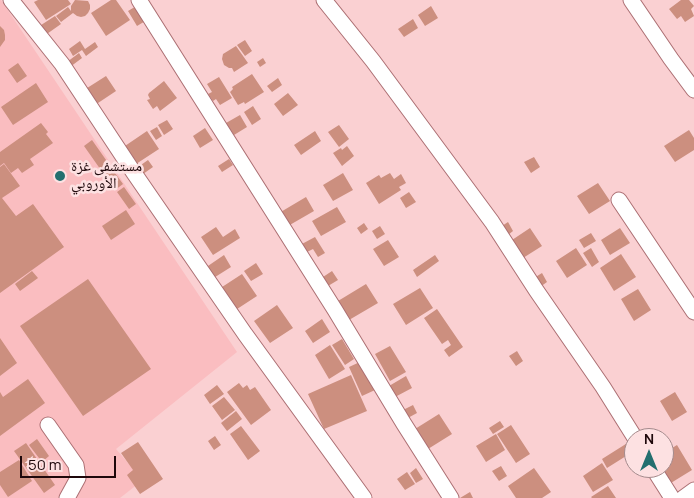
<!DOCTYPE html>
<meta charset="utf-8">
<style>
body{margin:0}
#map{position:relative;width:694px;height:498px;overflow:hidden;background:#fad0d2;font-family:Manrope,sans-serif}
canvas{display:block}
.north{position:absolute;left:624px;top:428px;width:50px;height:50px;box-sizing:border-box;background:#fde1e2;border:1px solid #a48a8c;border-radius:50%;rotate:0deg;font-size:14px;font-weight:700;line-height:20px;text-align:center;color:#1e080b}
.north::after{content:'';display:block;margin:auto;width:18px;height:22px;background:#236f6f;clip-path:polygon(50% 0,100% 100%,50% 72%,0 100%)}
.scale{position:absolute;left:20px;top:456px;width:96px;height:22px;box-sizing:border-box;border:2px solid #1e080b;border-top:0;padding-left:6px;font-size:15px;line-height:18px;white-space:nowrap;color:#1e080b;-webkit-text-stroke:4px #fde1e2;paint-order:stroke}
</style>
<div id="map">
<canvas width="694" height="498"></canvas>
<div class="north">N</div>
<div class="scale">50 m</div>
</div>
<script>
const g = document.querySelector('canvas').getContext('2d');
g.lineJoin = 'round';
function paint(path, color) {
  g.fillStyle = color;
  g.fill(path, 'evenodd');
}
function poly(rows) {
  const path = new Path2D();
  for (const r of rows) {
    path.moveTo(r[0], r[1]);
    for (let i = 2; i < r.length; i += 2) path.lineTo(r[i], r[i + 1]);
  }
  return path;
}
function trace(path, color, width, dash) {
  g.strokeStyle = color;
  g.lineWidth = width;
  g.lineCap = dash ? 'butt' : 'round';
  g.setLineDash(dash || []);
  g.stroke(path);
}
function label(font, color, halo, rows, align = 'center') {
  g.font = font + ' Manrope,"Noto Naskh Arabic",sans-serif';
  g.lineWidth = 5;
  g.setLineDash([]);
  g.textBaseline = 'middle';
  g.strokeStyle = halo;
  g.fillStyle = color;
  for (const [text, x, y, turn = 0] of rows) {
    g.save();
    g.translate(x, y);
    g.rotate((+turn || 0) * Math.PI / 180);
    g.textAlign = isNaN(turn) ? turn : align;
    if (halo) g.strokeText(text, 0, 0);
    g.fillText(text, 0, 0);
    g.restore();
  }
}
paint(poly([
 [0,0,1,0,237,352,116,449,143,480,120,498,0,498]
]), '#fabdc0');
paint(poly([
 [38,0,68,0,71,4,46,20,34,2],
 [75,0,88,1,90,5,90,9,88,13,85,16,81,17,77,16,73,13,61,22,56,16,68,7,71,11,71,6],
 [111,0,116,0,130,20,106,36,91,13],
 [681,0,689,0,694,6,691,9,694,16,685,22,681,16,677,19,669,9],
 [138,5,147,20,137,26,128,11],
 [431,6,438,18,425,26,418,15],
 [55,16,61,24,44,36,38,27],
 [413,19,418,28,404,37,398,29],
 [0,26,4,30,5,35,5,40,0,47],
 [245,40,252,51,245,56,237,45],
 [80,41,85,49,95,42,98,47,86,56,82,50,73,56,69,49],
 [236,46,248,63,234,72,232,68,229,68,224,65,222,59,223,54],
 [79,53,82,58,70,67,67,62],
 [263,58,266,63,260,67,257,62],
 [18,63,27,76,17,83,8,70],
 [252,74,264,92,245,104,244,102,238,105,230,92,233,89,232,87],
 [106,76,116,91,95,105,84,90],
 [219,77,232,98,220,105,216,99,213,101,208,94,212,92,207,84],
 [278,78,282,85,272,92,267,86],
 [164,81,177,98,160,111,157,106,153,109,147,100,150,99,148,95,149,93],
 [36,83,48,102,13,125,1,107],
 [288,93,298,105,283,116,274,104],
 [253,106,261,119,252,125,244,112],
 [240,115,247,127,234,135,226,123],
 [167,120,173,129,164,135,158,125],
 [41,123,48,132,46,134,53,143,30,159,34,165,22,173,18,168,11,173,4,163,0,166,0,152],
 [339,125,349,139,339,147,328,132],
 [157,127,162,136,156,140,150,131],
 [205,128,213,140,200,148,193,136],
 [689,130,694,138,694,150,675,162,664,146],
 [147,131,159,149,133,166,122,148],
 [315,131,321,141,301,155,294,145],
 [92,140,111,167,103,173,84,146],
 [347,146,354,156,342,166,333,153,341,148,342,150],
 [534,157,540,167,531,173,524,162],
 [229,159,233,165,222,172,218,166],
 [148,160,153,167,143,174,138,167],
 [4,164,20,186,2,198,16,216,33,204,64,247,0,293,0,167],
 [112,169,123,184,115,190,104,175],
 [343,173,353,190,333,201,323,185],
 [390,173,394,179,401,174,406,183,399,187,401,190,379,204,366,183,379,175,381,178],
 [598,183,610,201,589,214,577,196],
 [124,187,136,204,129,209,117,192],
 [409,192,416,202,406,208,400,198],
 [306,197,314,211,288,226,279,213],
 [337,207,346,222,321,236,312,221],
 [126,210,135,224,111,240,102,226],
 [508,222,513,231,508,235,502,226],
 [364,223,368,229,361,234,357,228],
 [380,226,385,234,377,239,372,231],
 [216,227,223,237,235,229,240,238,213,255,201,237],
 [530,228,542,246,523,258,512,240],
 [620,228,630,243,610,255,601,240],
 [591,233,596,241,584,248,579,240],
 [315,237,325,253,318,257,313,249,305,253,300,245],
 [388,240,399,257,384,266,373,249],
 [576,248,587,265,567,278,556,261],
 [591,248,599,262,592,267,583,253],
 [621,254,636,277,614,291,600,268],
 [224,255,231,267,212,279,205,268],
 [435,255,439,261,417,277,413,270],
 [256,263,263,274,251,281,244,271],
 [32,271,38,278,20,291,15,284],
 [332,271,338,280,328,286,323,277],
 [542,273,547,282,540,287,534,278],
 [242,274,257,296,234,311,219,289],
 [88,279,151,369,83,416,20,326],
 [366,284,378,303,349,320,338,301],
 [420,288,433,308,406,325,393,304],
 [638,289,651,310,634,321,621,299],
 [277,305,293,328,270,343,254,321],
 [437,309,463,347,449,357,444,350,451,345,448,340,442,344,424,318],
 [322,319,330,332,313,343,305,331],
 [0,338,17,363,0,376],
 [342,339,354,359,345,365,332,345],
 [330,345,345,369,329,379,315,355],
 [390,346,406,372,390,381,375,354],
 [517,351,523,361,516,366,509,356],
 [362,361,375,390,362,396,349,367],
 [351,375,367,411,324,429,308,394],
 [406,376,412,388,395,397,389,386],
 [28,379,45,403,0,436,0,392,3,397],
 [239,383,243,388,247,385,250,390,255,387,271,410,251,425,227,392],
 [217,385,224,394,210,404,204,395],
 [675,392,687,412,672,421,660,401],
 [224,397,235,410,222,420,212,406],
 [413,405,417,413,406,419,401,411],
 [236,411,242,419,227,431,221,423],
 [439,414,452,434,428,449,415,429],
 [500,421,504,427,493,434,489,428],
 [511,425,530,454,516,463,497,434],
 [241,426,260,451,248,460,230,434],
 [496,434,505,450,486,462,476,446],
 [215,436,221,445,214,450,208,441],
 [37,439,49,456,42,462,29,445],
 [138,442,163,479,140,494,127,475,133,470,121,453],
 [629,442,634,451,607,468,602,459],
 [26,443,55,485,44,493,14,451],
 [677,445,692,470,666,486,655,468,664,468,664,453],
 [19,460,32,481,8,497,0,485,0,472],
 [602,463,613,480,593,492,583,476],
 [501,466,507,476,499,481,492,471],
 [416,468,423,479,416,483,410,473],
 [534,468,551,492,542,498,516,498,508,486],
 [407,472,415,484,405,490,397,479],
 [608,486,616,498,592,498,591,497],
 [470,492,473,498,460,498]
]), '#cc8f7f');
const minor = poly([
 [11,0,62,64,134,173,245,334,364,498],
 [139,0,335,310,404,424,451,498],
 [324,0,373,61,492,222,536,290,603,387,635,438],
 [631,0,671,59,694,90],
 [619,200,694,312],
 [48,425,76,465,78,478,67,498],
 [653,468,672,498],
 [683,498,694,490]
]);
trace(minor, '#ac6f73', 17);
trace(minor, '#fff', 15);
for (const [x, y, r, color] of [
 [60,176,6,"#236f6f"]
]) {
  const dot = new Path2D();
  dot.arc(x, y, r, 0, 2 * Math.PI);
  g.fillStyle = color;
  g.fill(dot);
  trace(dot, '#fde1e2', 2);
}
label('15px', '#1e080b', '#fde1e2', [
 ["مستشفى غزة",71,167],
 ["الأوروبي",71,184]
], 'left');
</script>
